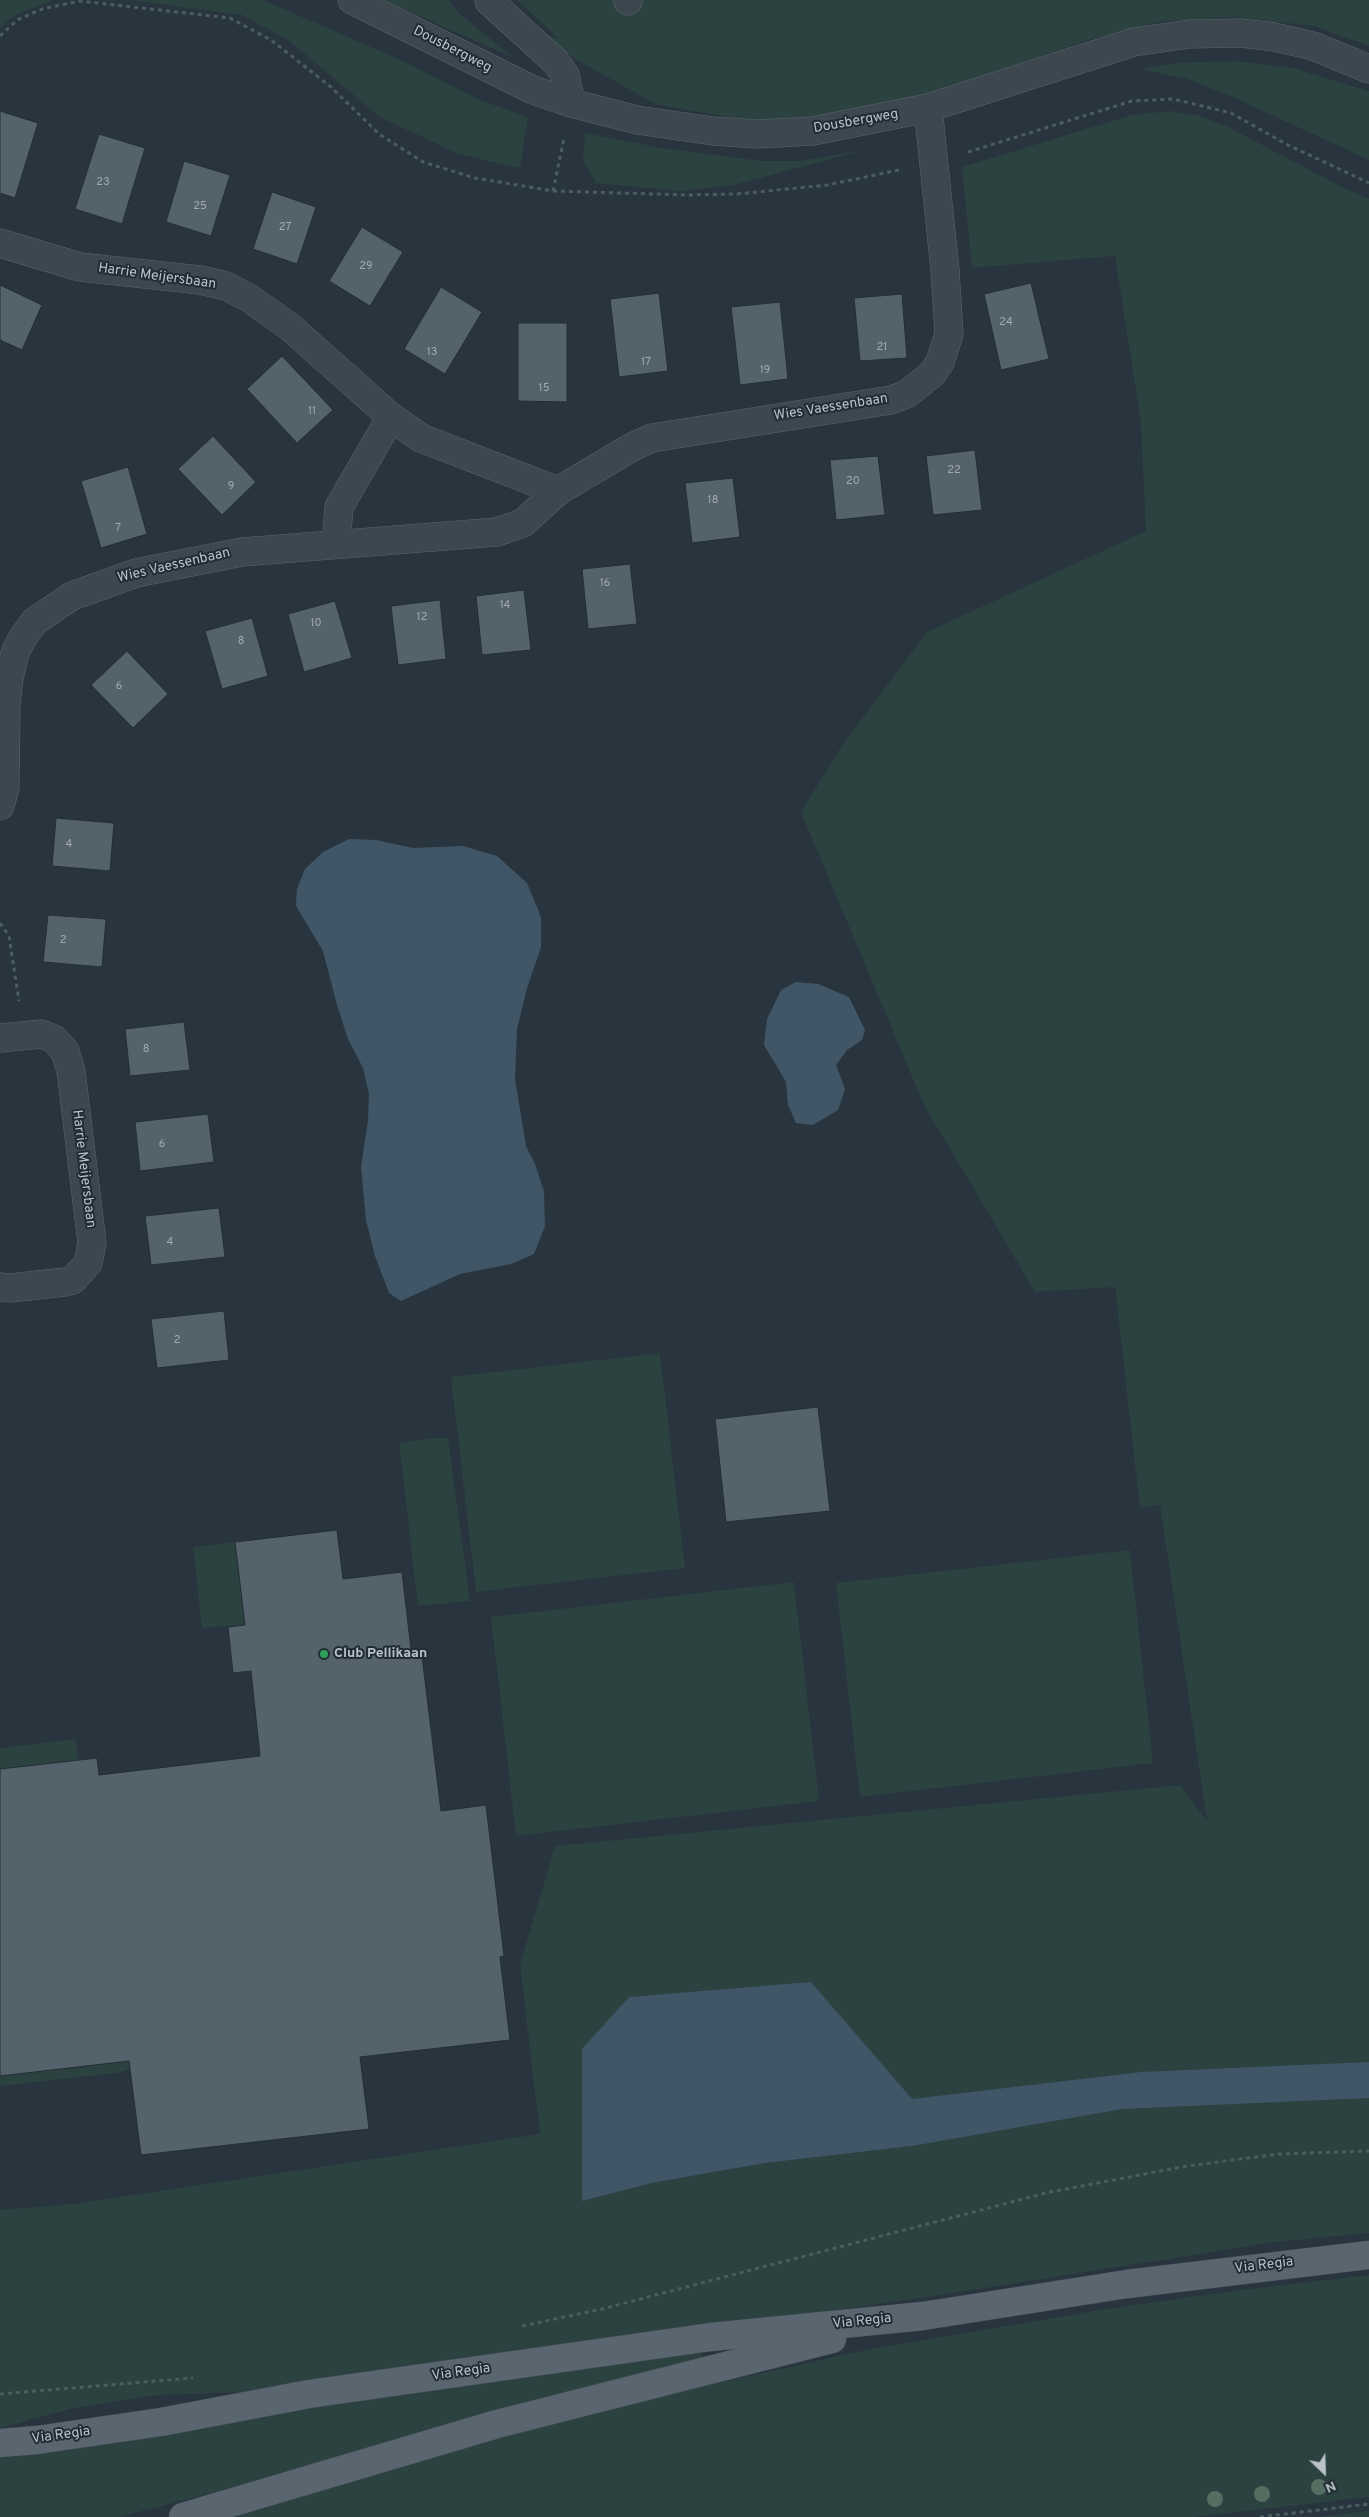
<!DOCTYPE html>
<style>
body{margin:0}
#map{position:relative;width:1369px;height:2517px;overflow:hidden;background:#28353f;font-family:Overpass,sans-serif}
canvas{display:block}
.north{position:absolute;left:1299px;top:2447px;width:50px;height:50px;-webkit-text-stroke:4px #212c34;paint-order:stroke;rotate:156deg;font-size:14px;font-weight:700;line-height:20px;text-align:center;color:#b9c2c9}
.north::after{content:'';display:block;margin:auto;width:18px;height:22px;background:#b9c2c9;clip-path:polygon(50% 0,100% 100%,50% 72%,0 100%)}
</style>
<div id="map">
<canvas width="1369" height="2517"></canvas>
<div class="north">N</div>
</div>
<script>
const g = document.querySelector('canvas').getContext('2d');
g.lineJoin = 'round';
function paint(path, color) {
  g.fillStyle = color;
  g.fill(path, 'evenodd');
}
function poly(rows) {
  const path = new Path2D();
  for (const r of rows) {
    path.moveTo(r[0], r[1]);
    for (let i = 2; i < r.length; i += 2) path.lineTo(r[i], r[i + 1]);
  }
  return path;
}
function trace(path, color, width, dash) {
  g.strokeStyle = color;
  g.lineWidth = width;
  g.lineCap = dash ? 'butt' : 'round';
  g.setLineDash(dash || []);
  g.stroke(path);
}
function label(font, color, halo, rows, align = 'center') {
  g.font = font + ' Overpass,sans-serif';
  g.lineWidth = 4;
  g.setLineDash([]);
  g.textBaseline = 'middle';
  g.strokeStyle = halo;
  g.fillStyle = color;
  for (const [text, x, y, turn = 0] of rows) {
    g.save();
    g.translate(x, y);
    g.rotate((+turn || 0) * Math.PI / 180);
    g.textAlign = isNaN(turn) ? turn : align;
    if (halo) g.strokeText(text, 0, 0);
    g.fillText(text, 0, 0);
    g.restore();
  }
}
paint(poly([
 [0,0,54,0,15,15,0,28],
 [130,0,263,0,403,61,480,100,528,117,520,168,458,154,380,117,288,40,242,15],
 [383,0,448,0,460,14,512,57],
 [517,0,1369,0,1369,46,1314,26,1234,17,1157,22,1089,40,959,85,875,109,800,121,733,118,655,104,574,58,546,35,559,39],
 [1235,61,1293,68,1369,91,1369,160,1235,98,1188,79,1140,69,1178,63],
 [1170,111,1201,116,1228,127,1348,190,1369,199,1369,2233,1275,2242,947,2294,626,2340,469,2357,241,2392,159,2395,74,2408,0,2428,0,2210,73,2204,540,2134,520,1965,555,1846,1180,1785,1207,1821,1160,1505,1140,1508,1115,1287,1035,1292,924,1105,801,812,841,747,927,632,1146,531,1141,423,1115,256,972,268,962,167,1132,115],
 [811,1982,911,2146,765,2163,652,2183,582,2201],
 [585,133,662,148,761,161,801,161,864,150,734,185,680,191,596,183,583,160],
 [660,1353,685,1568,476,1592,451,1377],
 [433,1438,448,1438,470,1601,418,1606,399,1443],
 [235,1542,245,1625,202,1628,193,1547],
 [1130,1550,1153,1763,860,1797,836,1583],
 [794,1582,819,1801,516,1836,491,1617],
 [75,1739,79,1760,0,1769,0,1748],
 [129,2061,130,2069,116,2073,0,2086,0,2076],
 [1369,2275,1369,2497,1195,2517,215,2517,491,2438,628,2403,866,2350,1105,2309,1241,2290],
 [698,2353,702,2354,702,2358,501,2410,212,2493,119,2517,0,2517,0,2454,57,2450,119,2442,302,2406],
 [1369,2511,1369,2517,1317,2517]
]), '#2b4240');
paint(poly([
 [349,839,376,840,413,848,463,846,497,856,527,883,541,917,541,947,527,988,517,1029,515,1079,526,1146,535,1164,544,1191,545,1226,534,1254,511,1264,460,1274,401,1301,389,1293,375,1256,366,1220,361,1167,368,1120,369,1094,363,1068,348,1039,337,1005,323,951,296,906,297,889,305,869,323,852],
 [796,982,818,984,849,997,865,1030,862,1040,847,1050,836,1065,845,1089,838,1110,813,1125,796,1123,788,1105,786,1082,764,1045,767,1019,781,990],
 [811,1982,912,2099,1141,2072,1369,2062,1369,2098,1122,2109,912,2146,765,2163,652,2183,582,2201,582,2049,629,1997]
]), '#405666');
const building = poly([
 [0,111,38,123,15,198,0,193,0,111],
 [99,134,145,148,122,224,75,209,99,134],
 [184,161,230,175,211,236,166,222,184,161],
 [272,192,316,207,297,264,253,249,272,192],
 [362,227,403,252,370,306,329,281,362,227],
 [1031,283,1049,359,1001,370,984,294,1031,283],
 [0,285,42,305,22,350,0,340,0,285],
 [441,287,482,312,445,374,404,349,441,287],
 [659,293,668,371,619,377,610,299,659,293],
 [902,294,907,358,860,361,854,298,902,294],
 [780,302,788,379,740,385,731,307,780,302],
 [518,323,567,323,567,402,518,401,518,323],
 [282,356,333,410,297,443,247,389,282,356],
 [213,436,256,482,222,515,178,469,213,436],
 [975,450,982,510,933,515,926,456,975,450],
 [878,456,885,515,836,520,830,460,878,456],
 [128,467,147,534,101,548,81,481,128,467],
 [733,478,740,537,692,543,685,483,733,478],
 [630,564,637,624,588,629,582,569,630,564],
 [524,590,531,650,482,655,476,596,524,590],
 [440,600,446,659,398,665,391,606,440,600],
 [335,601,352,658,304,672,288,614,335,601],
 [252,618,268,676,222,689,205,631,252,618],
 [127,651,168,694,133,728,91,685,127,651],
 [56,818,114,823,110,871,52,866,56,818],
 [48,915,106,919,102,967,43,962,48,915],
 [184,1022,190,1070,130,1076,125,1029,184,1022],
 [208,1114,214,1162,140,1171,135,1122,208,1114],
 [219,1208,225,1257,151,1265,145,1216,219,1208],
 [224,1311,229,1360,157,1368,151,1319,224,1311],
 [818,1407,830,1511,726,1522,715,1419,818,1407],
 [337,1530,343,1579,402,1572,411,1649,421,1648,441,1811,486,1805,504,1956,500,1957,510,2040,360,2057,369,2129,141,2155,129,2061,0,2076,0,1769,97,1758,99,1775,260,1756,251,1671,233,1673,228,1627,245,1625,235,1542,337,1530]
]);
paint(building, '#54626b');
trace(building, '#232e36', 1);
const minor = poly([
 [352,0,533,90,571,103,637,120,713,131,758,134,813,131,928,108,1134,42,1189,34,1241,33,1275,37,1313,46,1369,69],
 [489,1,556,62,565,75,571,103],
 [628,1,628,0],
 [0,243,80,267,200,280,226,286,249,298,290,327,391,417,421,438,558,491,632,447,652,438,891,400,907,394,932,374,940,362,949,334,945,270,928,108],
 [336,544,339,507,391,417],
 [0,806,5,788,6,704,9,679,15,653,23,637,35,621,72,596,136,573,242,552,497,532,523,523,558,491],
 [0,1038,41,1034,54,1039,65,1051,71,1071,92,1243,88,1263,73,1280,65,1282,10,1288,0,1287]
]);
const major = poly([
 [0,2443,37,2440,161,2422,309,2394,711,2337,923,2316,1127,2284,1369,2255],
 [183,2517,497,2424,832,2339]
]);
trace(minor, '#5a656c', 29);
trace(major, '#465058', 29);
trace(poly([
 [0,36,17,20,42,9,80,1,230,18,271,40,331,87,379,134,423,162,475,178,553,191,688,195,737,194,827,185,899,170],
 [968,152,1132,101,1173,99,1231,113,1288,145,1369,183],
 [553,191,564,138],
 [0,923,9,936,19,1001],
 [522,2326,602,2309,1050,2192,1187,2166,1279,2154,1369,2151],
 [0,2394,193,2378],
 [1260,2517,1369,2504]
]), '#4a5e5d', 3, [4, 4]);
trace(minor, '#3c474f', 28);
trace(major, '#5a666f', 28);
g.fillStyle = '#556e61';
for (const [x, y] of [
 [1319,2487],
 [1262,2494],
 [1215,2499]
]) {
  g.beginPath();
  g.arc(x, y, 8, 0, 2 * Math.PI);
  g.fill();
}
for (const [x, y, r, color] of [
 [324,1654,5,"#2e9e5b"]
]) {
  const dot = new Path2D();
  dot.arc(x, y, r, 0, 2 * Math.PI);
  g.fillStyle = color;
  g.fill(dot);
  trace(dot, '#212c34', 2);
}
label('11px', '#a0aab2', null, [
 ["23",103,183],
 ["25",200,207],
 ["27",285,228],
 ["29",366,267],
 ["24",1006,323],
 ["21",882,348],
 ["13",432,353],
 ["17",646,363],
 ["19",765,371],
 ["15",544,389],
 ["11",312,412],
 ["22",954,471],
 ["20",853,482],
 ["9",231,487],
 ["18",713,501],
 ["7",118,529],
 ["16",605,584],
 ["14",505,606],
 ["12",422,618],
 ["10",316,624],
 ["8",241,642],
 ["6",119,687],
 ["4",69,845],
 ["2",63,941],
 ["8",146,1050],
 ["6",162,1145],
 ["4",170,1243],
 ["2",177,1341]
]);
label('14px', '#b9c2c9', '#212c34', [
 ["Dousbergweg",452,50,27],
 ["Dousbergweg",856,122,-10],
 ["Harrie Meijersbaan",157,277,8],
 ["Wies Vaessenbaan",831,408,-9],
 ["Wies Vaessenbaan",174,566,-13],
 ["Harrie Meijersbaan",83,1169,83],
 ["Via Regia",1264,2266,-7],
 ["Via Regia",862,2322,-6],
 ["Via Regia",461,2373,-8],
 ["Via Regia",61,2436,-8]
]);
label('bold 14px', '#b9c2c9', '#212c34', [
 ["Club Pellikaan",334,1654]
], 'left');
</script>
